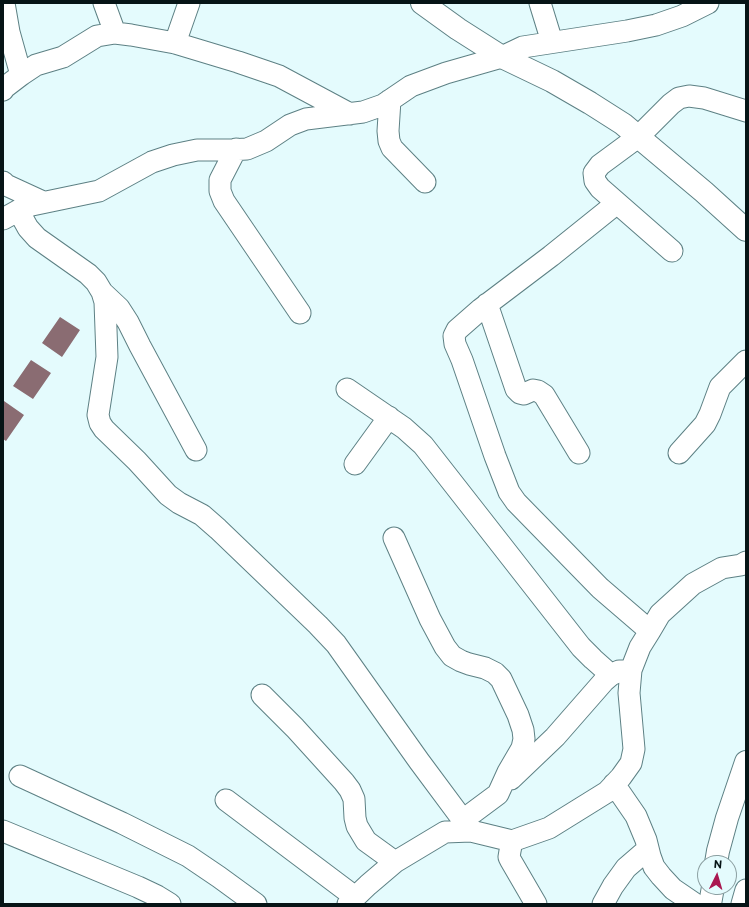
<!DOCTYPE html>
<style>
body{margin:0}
#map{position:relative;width:749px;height:907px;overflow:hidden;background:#e4fbfd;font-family:Commissioner,sans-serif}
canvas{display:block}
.frame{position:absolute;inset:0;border:4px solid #061416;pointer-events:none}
.north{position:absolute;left:697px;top:855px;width:40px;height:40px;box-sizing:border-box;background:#e4fbfd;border:1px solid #8b9fa1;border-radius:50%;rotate:5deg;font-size:11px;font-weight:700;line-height:16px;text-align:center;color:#061416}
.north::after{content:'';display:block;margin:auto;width:14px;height:18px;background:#a91750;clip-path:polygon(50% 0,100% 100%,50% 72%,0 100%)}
</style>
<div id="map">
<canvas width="749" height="907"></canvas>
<div class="frame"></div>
<div class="north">N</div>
</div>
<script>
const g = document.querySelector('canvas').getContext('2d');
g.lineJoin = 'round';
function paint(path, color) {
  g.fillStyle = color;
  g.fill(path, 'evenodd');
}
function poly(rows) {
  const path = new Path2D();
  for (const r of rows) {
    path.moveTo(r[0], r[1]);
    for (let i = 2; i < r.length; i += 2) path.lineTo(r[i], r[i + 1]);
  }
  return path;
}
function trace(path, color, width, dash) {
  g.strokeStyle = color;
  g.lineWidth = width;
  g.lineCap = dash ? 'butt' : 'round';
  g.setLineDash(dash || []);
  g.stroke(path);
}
paint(poly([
 [60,317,80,330,62,357,42,343],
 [31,360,51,373,33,399,13,386],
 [4,401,24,415,6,441,3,439,3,403]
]), '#8a6c72');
const minor = poly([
 [4,3,9,32,21,75],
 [104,3,115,33],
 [540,3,552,42],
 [175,43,189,3],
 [3,90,4,88,21,75,36,65,63,57,97,36,115,33,131,35,175,43,238,62,279,76,350,114],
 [390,100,388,131,389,141,392,148,425,182],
 [236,149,220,180,220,191,224,201,300,313],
 [3,182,6,185,43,202],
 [617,203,551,256,481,309,457,330,454,336,455,344,462,360,495,456,509,492,516,502,600,588,650,631],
 [21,209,23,219,28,228,37,238,88,274,96,282,102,292,105,302,107,357,98,415,100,423,104,429,137,461,168,495,179,503,202,515,218,529,318,625,336,644,419,761,471,831],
 [3,219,21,209,32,205,99,191,152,162,173,155,197,150,229,150,247,149,266,141,290,125,306,119,363,112,383,105,411,86,446,73,502,57,523,47,627,31,656,25,682,16,708,3],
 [672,251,600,188,595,181,594,173,600,165,638,137,671,104,679,98,689,96,704,98,746,111],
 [102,292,119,308,128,322,140,346,196,450],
 [487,304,516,389,520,393,524,394,533,390,538,391,544,395,579,453],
 [347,389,404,428,423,445,581,647,593,659,611,675],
 [679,453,705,424,710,414,720,387,746,361],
 [355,464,389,417],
 [394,538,430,619,445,647,452,656,461,661,469,664,485,668,495,673,501,679,518,715,523,730,524,739,522,748,508,772,498,794,463,820],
 [262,695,295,728,344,782,350,790,354,799,355,818,357,826,366,841,395,862],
 [20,776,122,823,188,856,219,877,256,904],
 [511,779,555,737,604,681,611,675,619,671,624,671],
 [614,784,636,816,646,840,650,856,654,867,661,876,673,889,695,904],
 [226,800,355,897],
 [3,831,138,887,157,896,170,904],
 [512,841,510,851,509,857,511,861,536,904],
 [348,904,368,885,395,862,445,832,471,831,512,841,549,828,607,792,621,777,631,763,634,749,629,693,631,670,640,647,650,631,660,614,693,584,722,568,741,565,746,562],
 [603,904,613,886,626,868,648,849],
 [742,904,746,890]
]);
const highway = poly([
 [422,3,458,29,502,57,552,81,590,103,623,124,704,192,746,230],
 [716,863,718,851,727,818,746,762],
 [710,904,713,887]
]);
trace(minor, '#5d8084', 23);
trace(highway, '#5d8084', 24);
trace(minor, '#fff', 21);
trace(highway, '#fff', 22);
</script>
